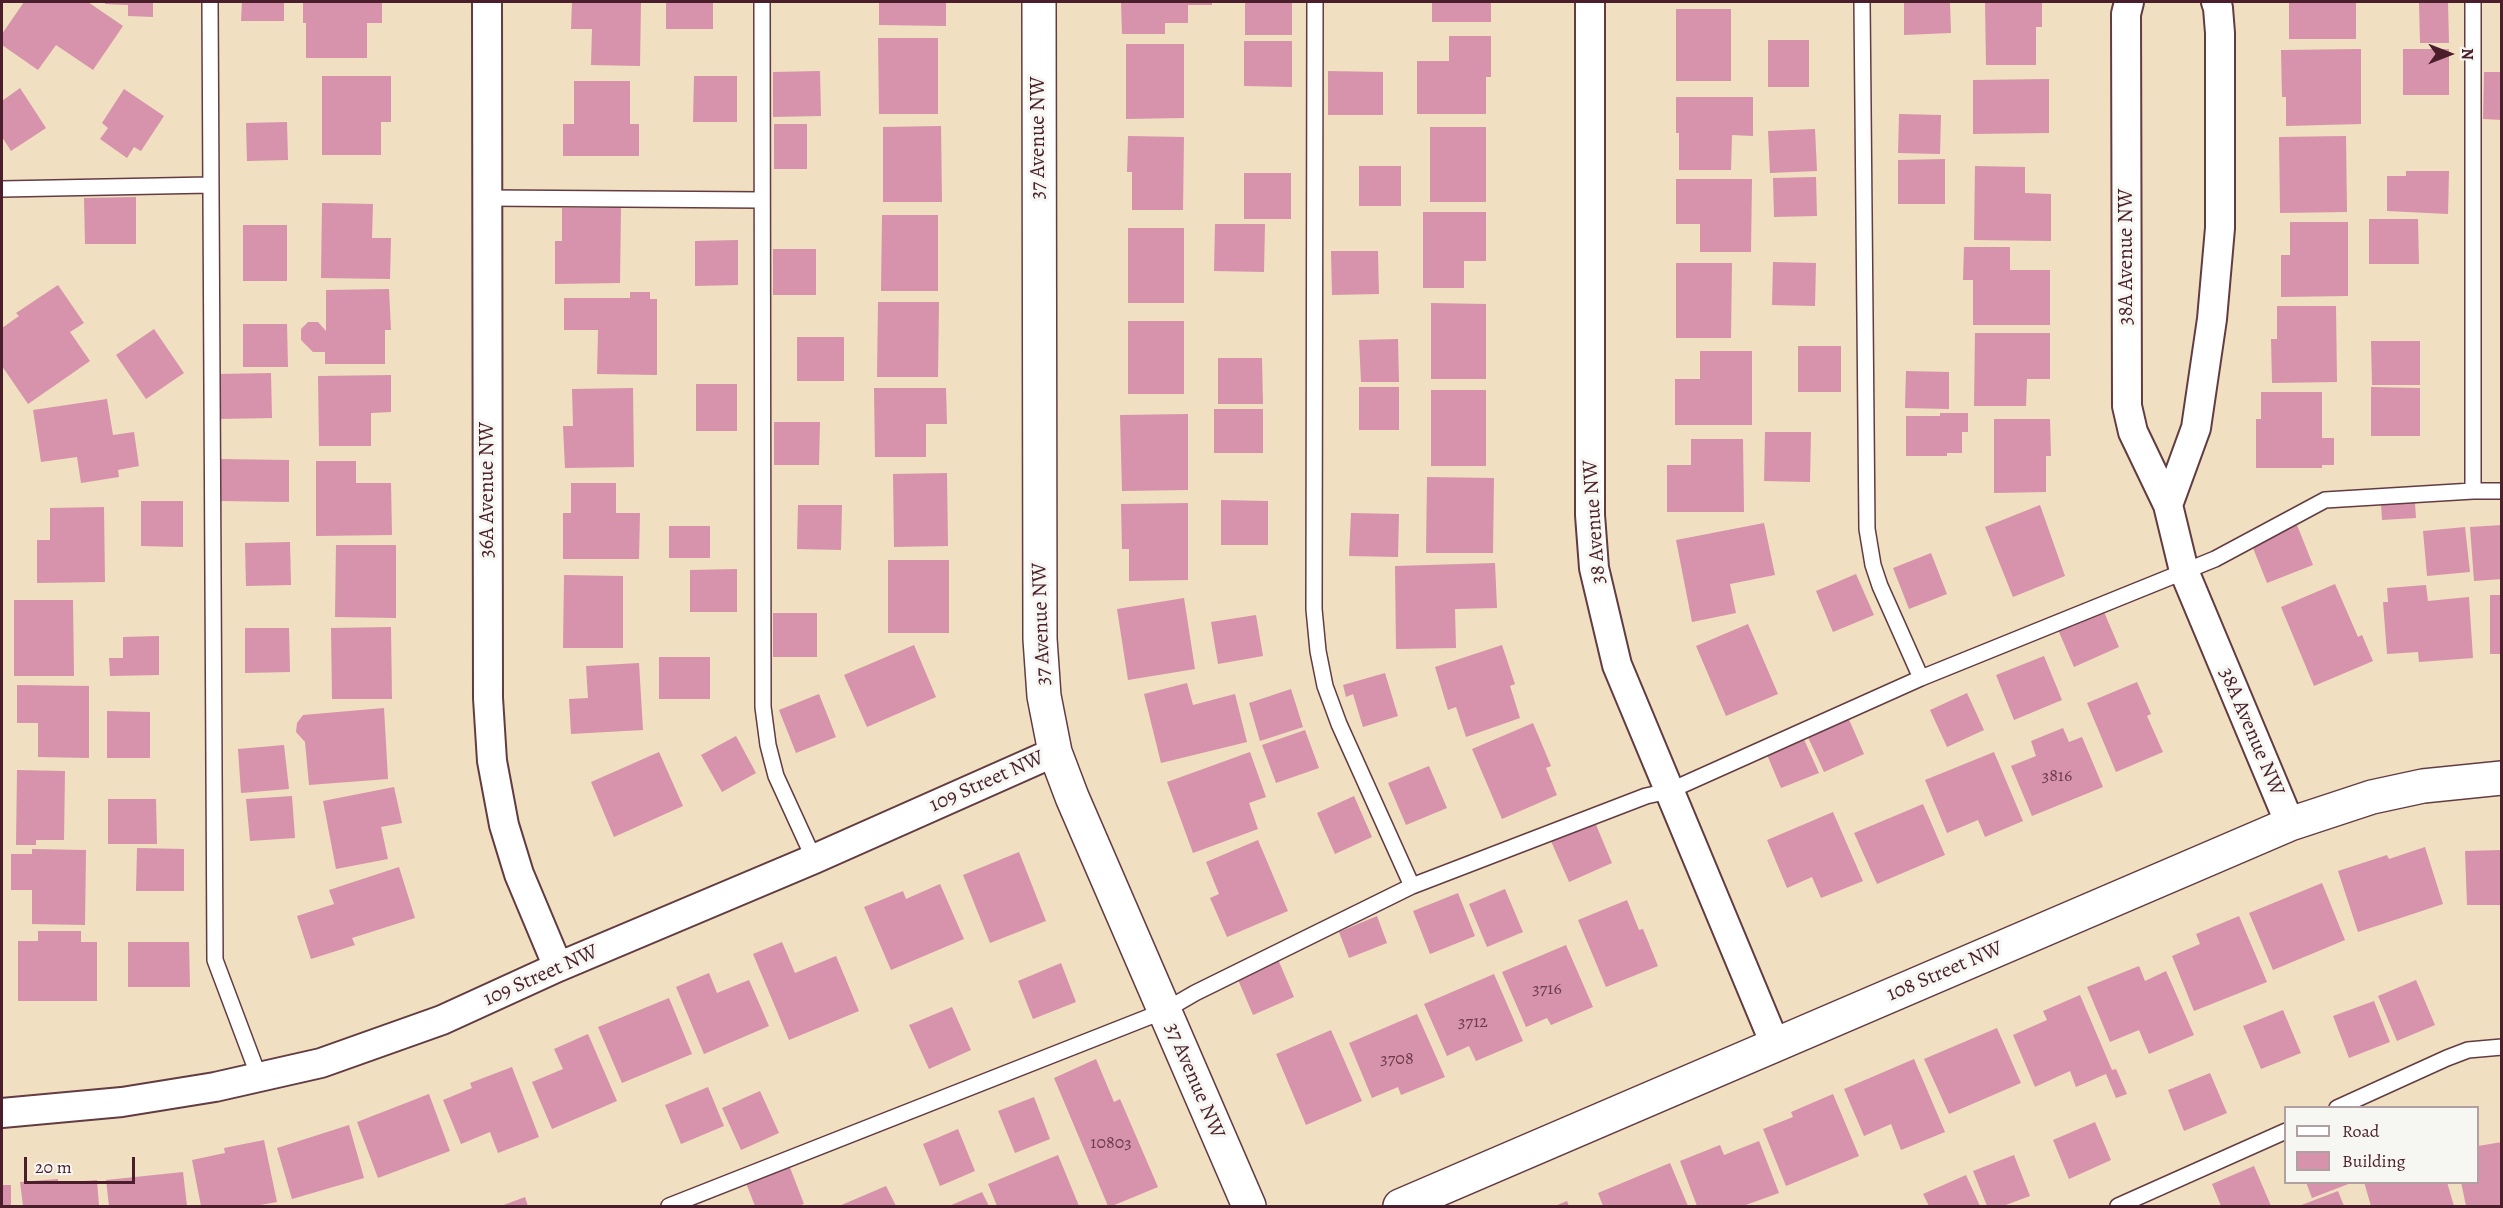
<!DOCTYPE html>
<style>
body{margin:0}
#map{position:relative;width:2503px;height:1208px;overflow:hidden;background:#f0dfc1;font-family:Alegreya,serif}
canvas{display:block}
.frame{position:absolute;inset:0;border:3px solid #4a1f2b;pointer-events:none}
.legend{position:absolute;left:2284px;top:1106px;width:195px;height:78px;box-sizing:border-box;background:#f6f6f2;border:2px solid #b1a0a2;margin:0;padding:8px 10px;list-style:none;font-size:18px;color:#4a1f2b}
.legend li{display:flex;align-items:center;gap:12px;height:30px}
.legend b{width:30px;border:2px solid #b1a0a2}
.north{position:absolute;left:2419px;top:24px;width:60px;height:60px;-webkit-text-stroke:4px #f6f6f2;paint-order:stroke;rotate:90deg;font-size:16px;font-weight:700;line-height:24px;text-align:center;color:#4a1f2b}
.north::after{content:'';display:block;margin:auto;width:21px;height:27px;background:#4a1f2b;clip-path:polygon(50% 0,100% 100%,50% 72%,0 100%)}
.scale{position:absolute;left:24px;top:1157px;width:111px;height:27px;box-sizing:border-box;border:3px solid #4a1f2b;border-top:0;padding-left:8px;font-size:18px;line-height:21px;white-space:nowrap;color:#4a1f2b;-webkit-text-stroke:4px #f6f6f2;paint-order:stroke}
</style>
<div id="map">
<canvas width="2503" height="1208"></canvas>
<div class="frame"></div>
<ul class="legend">
<li><b style="height:8px;background:#fff"></b>Road</li>
<li><b style="height:16px;background:#d693ab"></b>Building</li>
</ul>
<div class="north">N</div>
<div class="scale">20 m</div>
</div>
<script>
const g = document.querySelector('canvas').getContext('2d');
g.lineJoin = 'round';
function paint(path, color) {
  g.fillStyle = color;
  g.fill(path, 'evenodd');
}
function poly(rows) {
  const path = new Path2D();
  for (const r of rows) {
    path.moveTo(r[0], r[1]);
    for (let i = 2; i < r.length; i += 2) path.lineTo(r[i], r[i + 1]);
  }
  return path;
}
function trace(path, color, width, dash) {
  g.strokeStyle = color;
  g.lineWidth = width;
  g.lineCap = dash ? 'butt' : 'round';
  g.setLineDash(dash || []);
  g.stroke(path);
}
function label(font, color, halo, rows, align = 'center') {
  g.font = font + ' Alegreya,serif';
  g.lineWidth = 6;
  g.setLineDash([]);
  g.textBaseline = 'middle';
  g.strokeStyle = halo;
  g.fillStyle = color;
  for (const [text, x, y, turn = 0] of rows) {
    g.save();
    g.translate(x, y);
    g.rotate((+turn || 0) * Math.PI / 180);
    g.textAlign = isNaN(turn) ? turn : align;
    if (halo) g.strokeText(text, 0, 0);
    g.fillText(text, 0, 0);
    g.restore();
  }
}
paint(poly([
 [24,2,88,2,123,26,93,70,56,45,38,70,2,45,2,34],
 [105,2,153,2,153,17,128,16,128,5,105,4],
 [242,2,284,2,284,21,241,21],
 [303,2,382,2,382,23,367,23,367,58,306,58,306,23,303,23],
 [572,2,641,2,640,66,591,65,592,29,571,29],
 [666,2,713,2,713,29,666,29],
 [879,2,946,2,946,26,879,25],
 [1121,2,1212,2,1212,5,1188,5,1188,23,1165,23,1165,34,1122,34],
 [1245,2,1292,2,1292,35,1245,35],
 [1432,2,1491,2,1491,22,1432,22],
 [1904,2,1950,2,1951,33,1904,35],
 [1985,2,2042,2,2042,27,2036,27,2036,65,1986,65],
 [2289,2,2356,2,2356,39,2289,39],
 [2419,2,2448,2,2449,43,2420,43],
 [1676,9,1731,9,1731,81,1676,81],
 [1449,36,1491,36,1491,77,1486,77,1486,114,1417,114,1417,61,1449,61],
 [878,38,938,38,938,114,879,114],
 [1768,40,1809,40,1809,87,1768,87],
 [1244,41,1292,41,1292,87,1244,86],
 [1126,44,1184,44,1184,118,1126,119],
 [2361,49,2361,124,2286,126,2286,97,2282,97,2281,50],
 [2403,49,2449,49,2449,95,2403,95],
 [820,71,821,116,773,117,773,72],
 [1328,71,1383,72,1383,115,1328,115],
 [2484,72,2502,72,2502,120,2483,119],
 [322,76,391,76,391,122,381,122,381,155,322,155],
 [694,76,737,76,737,122,693,122],
 [2049,79,2049,133,1973,134,1973,80],
 [574,81,630,81,630,124,639,124,639,156,563,156,563,124,574,124],
 [20,88,46,128,11,151,2,137,2,101],
 [124,89,164,116,141,151,134,147,127,158,100,139,108,128,102,123],
 [1676,97,1753,97,1753,136,1732,135,1731,170,1679,170,1679,133,1676,133],
 [1899,114,1941,115,1940,154,1898,153],
 [287,122,288,160,247,161,246,123],
 [774,124,807,124,807,169,774,169],
 [941,126,942,202,883,202,883,127],
 [1430,127,1486,127,1486,202,1430,202],
 [1815,129,1817,171,1770,173,1768,131],
 [1128,136,1184,137,1183,210,1132,210,1132,172,1127,172],
 [2346,136,2347,212,2280,213,2279,137],
 [1945,159,1945,204,1898,204,1898,160],
 [1359,166,1401,166,1401,206,1359,206],
 [1975,166,2025,167,2025,193,2051,194,2051,241,1974,240],
 [2406,171,2449,171,2448,214,2387,211,2387,176,2406,176],
 [1244,173,1291,173,1291,219,1244,219],
 [1816,177,1817,216,1774,217,1773,178],
 [1676,179,1752,179,1751,252,1700,252,1700,224,1676,224],
 [136,197,136,244,85,244,84,198],
 [322,203,373,204,372,238,391,238,390,279,321,278],
 [562,208,621,208,620,283,555,284,555,241,562,241],
 [1423,212,1486,212,1486,261,1464,261,1464,288,1423,288],
 [882,215,938,215,938,291,881,291],
 [2369,219,2418,219,2419,264,2369,264],
 [2290,222,2348,222,2348,296,2281,297,2281,255,2290,255],
 [1215,224,1265,224,1264,272,1214,271],
 [243,225,287,225,287,281,243,281],
 [1128,228,1184,228,1184,303,1128,303],
 [738,240,738,285,695,286,695,241],
 [1964,247,2010,247,2010,270,2050,270,2050,325,1973,325,1973,280,1963,280],
 [773,249,816,249,816,295,773,295],
 [1331,251,1378,251,1379,294,1332,295],
 [1773,262,1816,263,1815,306,1772,305],
 [1676,263,1732,263,1731,338,1676,338],
 [58,285,84,323,70,332,90,361,28,404,2,366,2,328,19,316,16,313],
 [389,289,391,330,385,330,385,364,325,364,325,352,313,352,301,340,301,329,308,322,318,322,326,331,326,290],
 [630,292,650,292,650,299,657,299,657,375,597,374,598,330,564,330,564,298,630,298],
 [878,302,939,302,938,377,877,377],
 [1431,303,1486,304,1486,379,1431,379],
 [2277,306,2336,306,2337,382,2272,383,2271,339,2277,339],
 [1128,321,1184,321,1184,394,1128,394],
 [243,324,287,324,288,367,243,367],
 [154,329,184,373,146,399,116,355],
 [1975,333,2050,333,2050,379,2027,379,2026,406,1974,406],
 [797,337,844,337,844,381,797,381],
 [1398,339,1399,382,1361,382,1359,340],
 [2371,341,2420,341,2420,385,2372,385],
 [1798,346,1841,346,1841,392,1798,392],
 [1700,351,1752,351,1752,425,1675,425,1675,379,1700,379],
 [1218,358,1262,358,1263,404,1218,404],
 [1906,371,1949,372,1949,409,1905,408],
 [271,373,272,418,218,419,217,374],
 [391,375,391,412,371,413,371,446,319,446,318,376],
 [696,384,737,384,737,431,696,431],
 [1359,387,1399,387,1399,430,1359,430],
 [2371,387,2420,388,2420,436,2371,436],
 [633,388,634,467,565,468,563,426,573,426,572,389],
 [874,388,946,388,947,424,926,424,926,457,875,457],
 [1431,390,1486,390,1486,466,1431,466],
 [2261,392,2322,392,2322,438,2334,438,2334,465,2322,465,2322,468,2256,468,2256,419,2261,419],
 [107,399,113,435,134,432,139,466,118,470,119,477,81,483,77,457,41,462,33,410],
 [1214,409,1263,409,1263,453,1214,453],
 [1940,413,1968,413,1968,432,1962,432,1962,453,1947,453,1947,456,1906,456,1906,416,1940,416],
 [1188,414,1188,490,1122,491,1120,415],
 [1994,419,2050,419,2051,456,2046,456,2046,492,1994,493],
 [774,422,820,422,819,465,774,465],
 [1765,432,1811,432,1810,482,1764,481],
 [1691,439,1743,439,1744,512,1667,512,1667,465,1691,465],
 [220,459,289,460,289,502,220,501],
 [316,461,356,461,356,483,391,483,392,535,316,536],
 [947,473,948,546,894,547,893,474],
 [1427,477,1494,478,1493,553,1426,553],
 [571,483,616,483,616,513,640,513,639,559,563,559,563,513,571,513],
 [1221,500,1268,501,1268,545,1221,545],
 [141,501,183,501,183,547,141,546],
 [1188,503,1188,580,1129,581,1129,549,1122,549,1121,504],
 [2415,503,2416,518,2382,520,2381,504],
 [798,505,842,505,841,550,797,549],
 [2040,505,2065,576,2013,597,1985,527],
 [104,507,105,582,37,583,37,540,50,540,50,508],
 [1351,513,1399,514,1398,557,1349,556],
 [1764,523,1775,575,1730,584,1736,613,1692,622,1676,540],
 [2297,525,2313,565,2267,583,2251,543],
 [2502,525,2502,579,2474,581,2470,527],
 [669,526,710,526,710,558,669,558],
 [2465,527,2470,572,2427,576,2423,531],
 [290,542,291,585,246,586,245,543],
 [336,545,396,545,396,618,335,617],
 [1931,553,1947,594,1909,609,1893,568],
 [888,560,949,560,949,633,888,633],
 [1495,563,1497,608,1455,609,1456,648,1396,649,1395,566],
 [737,569,737,612,690,612,690,570],
 [1856,574,1874,615,1833,632,1816,591],
 [564,575,623,576,623,648,563,648],
 [2335,584,2358,637,2362,635,2373,661,2314,686,2281,607],
 [2426,585,2428,601,2469,597,2473,658,2419,662,2418,652,2387,654,2383,602,2388,602,2387,588],
 [2490,595,2502,595,2502,654,2490,654],
 [1184,598,1195,669,1128,680,1117,609],
 [14,600,73,600,74,676,14,676],
 [2101,605,2119,647,2074,667,2056,625],
 [773,613,817,613,817,657,773,657],
 [1256,615,1263,656,1218,664,1211,622],
 [1748,624,1778,694,1726,716,1696,646],
 [391,627,392,699,332,699,331,628],
 [245,628,289,628,290,672,245,673],
 [159,636,159,675,110,676,109,658,123,658,123,637],
 [914,645,936,697,867,727,844,675],
 [1502,645,1515,684,1510,686,1520,718,1466,737,1456,707,1448,710,1435,667],
 [2044,656,2062,700,2014,720,1996,675],
 [659,657,710,657,710,699,659,699],
 [639,663,643,730,571,734,569,699,588,698,586,666],
 [1385,673,1398,716,1363,727,1353,694,1346,697,1343,685],
 [2137,682,2151,714,2147,716,2163,752,2116,772,2087,703],
 [1187,683,1193,705,1235,694,1247,742,1161,763,1144,694],
 [17,685,89,686,89,758,38,757,38,723,17,723],
 [1291,689,1303,727,1260,741,1249,703],
 [1967,693,1984,730,1947,747,1930,710],
 [819,694,836,737,796,753,779,710],
 [384,708,388,779,309,785,305,742,296,732,297,723,303,715],
 [107,711,150,712,150,758,107,758],
 [1847,715,1864,754,1824,772,1806,733],
 [1533,723,1551,766,1546,768,1557,795,1502,819,1472,749],
 [2063,728,2069,742,2082,737,2103,787,2032,816,2011,766,2036,756,2031,741],
 [1305,730,1319,768,1276,783,1262,745],
 [1802,735,1819,773,1781,788,1765,750],
 [736,736,756,773,722,792,701,755],
 [284,745,289,789,241,793,238,749],
 [659,752,683,806,614,837,591,782],
 [1250,752,1266,797,1249,803,1258,829,1193,853,1167,782],
 [1994,752,2023,821,1985,837,1978,820,1947,833,1925,780],
 [1429,766,1447,808,1406,825,1388,783],
 [17,770,65,771,64,840,36,840,36,845,16,845],
 [394,787,402,823,381,827,388,859,336,869,323,801],
 [292,796,295,838,250,841,246,799],
 [1354,796,1372,837,1335,854,1317,813],
 [108,799,156,799,157,844,108,844],
 [1923,804,1945,855,1877,884,1854,833],
 [1833,812,1863,881,1821,898,1812,877,1787,888,1767,840],
 [1594,820,1612,863,1569,882,1550,839],
 [1258,840,1288,911,1227,937,1210,898,1219,894,1206,862],
 [2425,847,2443,904,2358,932,2338,871,2387,855,2389,859],
 [137,848,184,849,184,891,136,891],
 [32,849,86,850,85,925,32,924,32,890,11,890,11,854,32,854],
 [2502,850,2502,905,2467,905,2465,851],
 [1019,852,1046,921,990,943,963,875],
 [399,867,415,918,352,938,355,945,311,959,297,916,334,904,329,890],
 [2322,883,2345,940,2273,970,2249,913],
 [940,884,964,939,891,970,864,907,903,891,906,899],
 [1505,889,1523,932,1487,947,1469,904],
 [1458,893,1475,936,1430,954,1413,911],
 [1627,900,1639,930,1643,929,1658,966,1606,987,1578,920],
 [1377,916,1387,943,1349,958,1339,932],
 [2239,916,2267,982,2194,1011,2172,956,2200,944,2196,934],
 [38,931,81,931,81,942,97,942,97,1001,18,1001,18,941,38,941],
 [128,942,189,942,190,987,128,987],
 [782,942,795,973,836,956,859,1011,789,1040,753,954],
 [1566,945,1593,1007,1551,1025,1547,1018,1526,1027,1502,972],
 [1277,957,1294,997,1253,1015,1236,975],
 [1061,963,1076,1002,1033,1019,1018,981],
 [2139,966,2145,981,2166,971,2194,1035,2149,1054,2139,1030,2110,1042,2087,987],
 [709,973,717,993,749,980,769,1026,704,1054,676,987],
 [1494,974,1523,1041,1476,1061,1469,1046,1447,1056,1424,1004],
 [2416,980,2435,1025,2397,1041,2378,996],
 [2080,995,2112,1070,2116,1069,2127,1094,2116,1098,2106,1074,2076,1087,2070,1071,2035,1087,2013,1035,2047,1020,2043,1011],
 [669,998,692,1054,622,1083,598,1027],
 [2374,1001,2390,1042,2349,1058,2333,1016],
 [952,1007,971,1050,929,1069,909,1025],
 [2283,1010,2301,1053,2261,1069,2243,1026],
 [1417,1014,1445,1077,1401,1095,1398,1087,1372,1098,1349,1043],
 [1997,1028,2021,1083,1949,1114,1924,1059],
 [1331,1030,1362,1101,1306,1125,1276,1054],
 [588,1034,617,1101,552,1129,532,1082,563,1069,554,1049],
 [1096,1059,1114,1102,1120,1099,1158,1187,1112,1206,1108,1206,1054,1078],
 [1914,1059,1945,1132,1901,1150,1891,1124,1864,1136,1844,1089],
 [512,1067,539,1137,498,1153,490,1132,461,1144,443,1100,472,1088,470,1083],
 [2210,1073,2227,1113,2184,1131,2168,1090],
 [708,1087,724,1126,681,1144,665,1105],
 [760,1091,779,1133,741,1150,722,1108],
 [429,1094,450,1151,378,1178,357,1122],
 [1833,1094,1859,1156,1786,1186,1763,1129,1793,1117,1791,1112],
 [1034,1097,1050,1139,1015,1153,998,1111],
 [2095,1122,2111,1160,2069,1179,2053,1140],
 [349,1125,364,1178,292,1199,277,1148],
 [958,1129,975,1171,940,1186,923,1144],
 [264,1140,277,1202,255,1206,201,1206,192,1160,225,1153,224,1148],
 [1759,1141,1779,1193,1743,1206,1697,1206,1680,1161,1720,1145,1724,1155],
 [2502,1142,2502,1206,2466,1206,2461,1182,2478,1182,2478,1146],
 [1058,1155,1079,1206,997,1206,988,1184],
 [2014,1155,2030,1196,2003,1206,1987,1206,1973,1171],
 [1670,1163,1688,1206,1603,1206,1598,1193],
 [789,1165,804,1204,798,1206,755,1206,746,1183],
 [2254,1166,2271,1206,2221,1206,2212,1184],
 [183,1172,187,1206,109,1206,106,1180],
 [1966,1175,1980,1206,1929,1206,1923,1194],
 [58,1179,58,1183,97,1180,99,1206,23,1206,20,1182],
 [2306,1182,2351,1182,2351,1183,2312,1198],
 [2364,1182,2447,1182,2454,1206,2371,1206],
 [2,1185,11,1185,11,1206,2,1206],
 [886,1186,896,1206,839,1206],
 [2338,1191,2344,1206,2299,1206],
 [982,1192,989,1206,949,1206],
 [525,1197,528,1206,501,1206],
 [1567,1201,1569,1206,1555,1206]
]), '#d693ab');
const service = poly([
 [210,2,215,960,259,1077],
 [762,2,763,707,768,745,776,776,814,859],
 [1315,2,1314,609,1318,651,1325,686,1339,724,1412,886],
 [1862,2,1867,529,1873,565,1880,586,1921,678],
 [2,189,210,185],
 [487,198,761,200],
 [2473,491,2473,2],
 [2337,1108,2447,1058,2468,1050,2502,1047],
 [669,1206,1164,1011,1195,993,1412,886,1646,796,1669,791,1921,678,2215,559,2325,500,2473,491,2502,491],
 [2118,1206,2286,1131]
]);
const minor = poly([
 [487,2,488,698,492,761,504,825,519,874,558,967],
 [1590,2,1590,515,1594,568,1617,665,1775,1044],
 [2129,2,2126,14,2127,406,2133,432,2168,505,2184,571,2290,824],
 [2168,505,2196,428,2212,319,2220,228,2220,33,2218,8,2216,2],
 [2,1113,122,1102,215,1087,321,1063,442,1020,558,967,814,859,1055,752]
]);
const tertiary = poly([
 [1039,2,1040,639,1044,696,1055,752,1072,797,1249,1206],
 [1400,1206,2290,824,2372,797,2423,786,2502,778]
]);
trace(service, '#633c42', 18);
trace(minor, '#633c42', 32);
trace(tertiary, '#633c42', 36);
trace(service, '#fff', 15);
trace(minor, '#fff', 28);
trace(tertiary, '#fff', 33);
label('18px', '#6d3c4b', null, [
 ["3816",2057,777],
 ["3716",1547,990],
 ["3712",1473,1023],
 ["3708",1397,1060],
 ["10803",1111,1144]
]);
label('21px', '#4a1f2b', '#f6f6f2', [
 ["37 Avenue NW",1039,138,-90],
 ["38A Avenue NW",2127,257,-90],
 ["36A Avenue NW",488,490,-90],
 ["38 Avenue NW",1595,522,-94],
 ["37 Avenue NW",1042,624,-92],
 ["38A Avenue NW",2251,732,67],
 ["109 Street NW",987,782,-24],
 ["108 Street NW",1945,972,-23],
 ["109 Street NW",541,976,-24],
 ["37 Avenue NW",1194,1081,67]
]);
</script>
